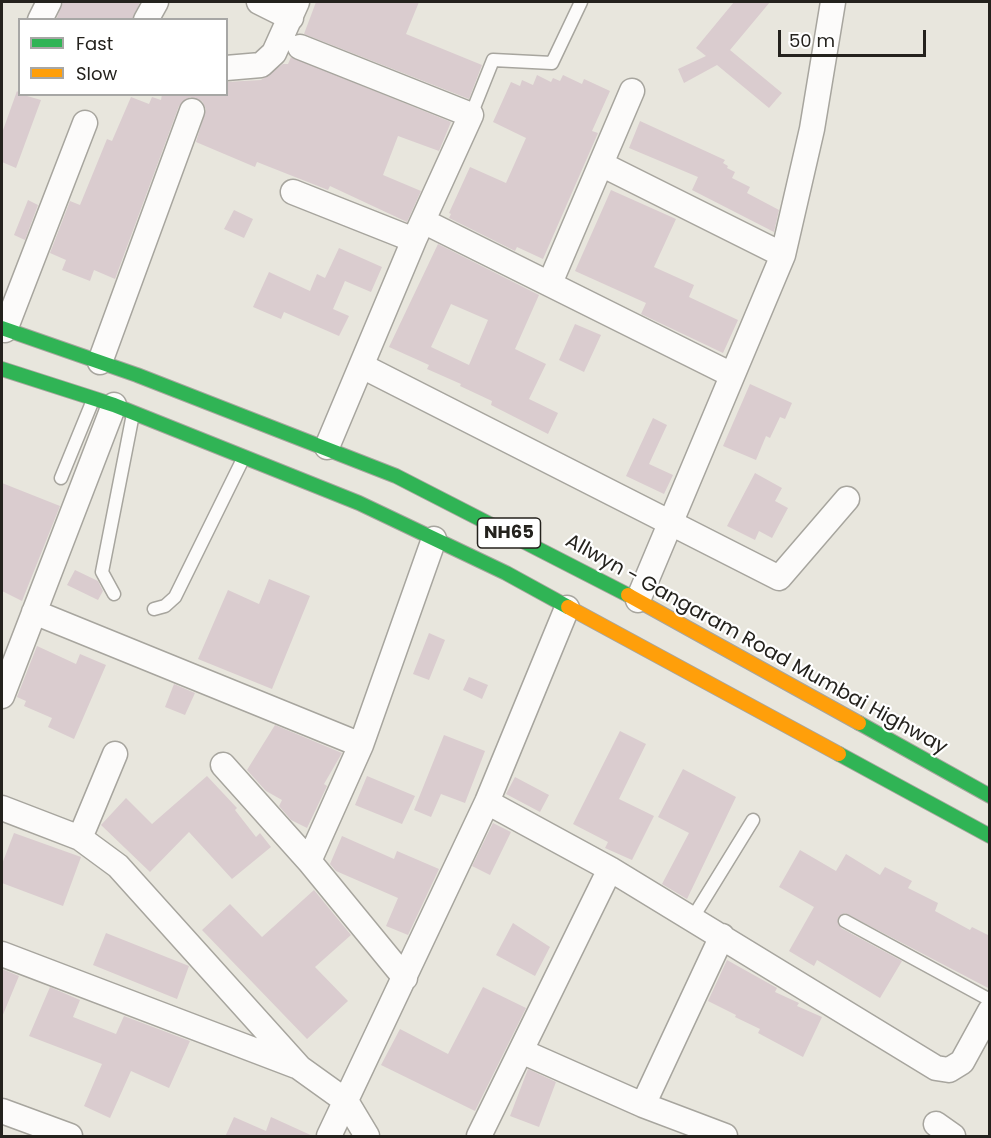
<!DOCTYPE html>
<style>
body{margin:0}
#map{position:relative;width:991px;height:1138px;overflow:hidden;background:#e8e6dd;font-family:Poppins,sans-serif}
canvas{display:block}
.frame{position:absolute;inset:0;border:3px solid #24221d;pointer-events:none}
.legend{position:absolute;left:18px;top:18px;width:210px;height:78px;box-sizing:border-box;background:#fff;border:2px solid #a7a7a5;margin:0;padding:8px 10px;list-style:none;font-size:18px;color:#24221d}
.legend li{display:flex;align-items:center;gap:12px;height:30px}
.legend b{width:30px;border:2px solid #a7a7a5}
.scale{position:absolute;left:778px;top:30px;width:148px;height:27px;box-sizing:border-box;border:3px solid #24221d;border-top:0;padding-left:8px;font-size:18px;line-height:21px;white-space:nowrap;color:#24221d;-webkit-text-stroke:4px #fff;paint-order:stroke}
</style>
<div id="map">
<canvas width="991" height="1138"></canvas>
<div class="frame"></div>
<ul class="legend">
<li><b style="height:8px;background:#30b455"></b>Fast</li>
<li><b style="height:8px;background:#ff9f0a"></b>Slow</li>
</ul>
<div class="scale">50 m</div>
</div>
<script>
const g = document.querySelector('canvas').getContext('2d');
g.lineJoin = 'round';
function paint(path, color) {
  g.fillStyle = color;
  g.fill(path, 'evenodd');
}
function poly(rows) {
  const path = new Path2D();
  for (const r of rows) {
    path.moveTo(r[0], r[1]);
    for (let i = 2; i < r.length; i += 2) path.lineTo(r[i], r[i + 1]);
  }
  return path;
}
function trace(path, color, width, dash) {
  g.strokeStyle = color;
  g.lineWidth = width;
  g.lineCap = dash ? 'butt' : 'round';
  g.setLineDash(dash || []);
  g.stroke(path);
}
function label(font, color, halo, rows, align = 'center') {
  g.font = font + ' Poppins,sans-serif';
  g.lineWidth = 4.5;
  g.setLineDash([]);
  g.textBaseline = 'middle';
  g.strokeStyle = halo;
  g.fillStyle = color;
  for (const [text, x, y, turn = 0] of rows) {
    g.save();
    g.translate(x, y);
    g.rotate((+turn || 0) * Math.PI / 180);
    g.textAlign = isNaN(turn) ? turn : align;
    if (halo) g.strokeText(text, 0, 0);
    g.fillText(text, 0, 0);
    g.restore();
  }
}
paint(poly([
 [63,2,140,2,132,20,56,20],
 [316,2,419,2,406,34,482,65,469,99,304,34],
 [734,2,770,2,730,50,782,93,769,108,717,65,684,83,678,69,706,56,696,48],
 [291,57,451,122,439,151,398,136,383,175,421,191,407,222,330,186,328,190,257,162,255,167,196,142,206,109,202,101,190,97,179,106,115,279,94,270,90,281,62,270,66,260,50,253,70,201,80,205,107,139,112,141,131,97,149,104,152,97,161,100,162,94,226,94,226,82,261,80,283,64,288,64],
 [537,75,551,82,553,78,560,81,563,75,582,84,584,79,610,91,592,131,598,133,543,259,517,247,515,251,449,218,451,214,449,213,470,167,506,183,526,138,493,122,511,82,520,86,522,80,533,85],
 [17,91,20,94,41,100,16,168,2,162,2,133],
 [640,121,725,160,723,163,728,166,727,168,735,172,732,178,750,187,747,193,779,210,774,232,692,190,698,177,629,148],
 [611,190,676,219,654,267,694,285,689,297,738,320,723,353,641,314,646,303,575,271],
 [28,200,38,205,25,240,14,235],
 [234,210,253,219,244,238,224,229],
 [438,244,539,295,515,349,546,364,529,399,558,413,548,434,491,405,492,401,460,386,461,384,427,369,429,365,389,347],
 [451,304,488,320,469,365,431,347],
 [339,248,382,267,371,292,345,281,333,309,349,316,339,336,284,312,281,319,253,307,269,272,310,291,317,274,325,278],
 [575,324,601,335,584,372,559,360],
 [750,384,792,403,785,419,780,417,770,438,766,436,756,460,723,446],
 [653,418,667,425,649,464,673,475,664,494,626,476],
 [755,473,782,488,775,501,788,508,772,538,759,531,755,540,727,526],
 [2,483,60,506,22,601,2,591],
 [75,570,98,581,103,591,98,600,67,585],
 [269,579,310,596,272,689,198,659,228,590,259,604],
 [429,633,445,640,429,680,413,674],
 [37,646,76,664,80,654,106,665,74,739,48,727,52,718,24,706,26,701,17,697],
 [469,677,488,685,482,699,463,690],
 [174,684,195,693,185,715,165,707],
 [275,725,342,753,324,784,327,786,307,828,291,820,279,806,282,800,266,791,247,770],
 [620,731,646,744,619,799,654,816,632,860,605,848,608,842,573,824],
 [444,735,485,751,465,803,441,794,431,817,414,810],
 [683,769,736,797,687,899,662,884,689,833,658,817],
 [207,776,237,808,235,810,256,837,260,833,271,847,232,879,189,832,150,872,101,825,126,798,152,824],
 [367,776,415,796,402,824,355,805],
 [515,777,549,795,540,812,506,794],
 [493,823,511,832,490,875,472,866],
 [14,833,81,857,63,906,2,883,2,864],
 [342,836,394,859,397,851,439,869,408,935,386,926,398,898,336,871,330,864],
 [800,850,836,871,846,854,880,875,885,867,912,881,908,888,938,903,935,911,970,930,972,927,990,936,990,989,845,913,838,918,841,928,902,961,880,998,817,960,814,966,789,951,814,907,779,887],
 [314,890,351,935,315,967,348,1001,307,1039,202,930,230,904,262,937],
 [513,923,550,947,535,976,496,955],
 [106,933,189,966,177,999,93,965],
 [727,960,777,988,775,992,799,1003,797,1006,822,1017,803,1057,758,1033,760,1029,735,1017,736,1015,708,1001],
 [2,969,19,976,2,1017],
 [50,987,80,1000,73,1017,116,1034,124,1016,190,1041,169,1088,131,1071,110,1118,84,1106,102,1064,29,1036],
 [483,987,526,1008,475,1111,381,1065,400,1029,448,1054],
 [528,1069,556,1082,539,1127,510,1116],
 [234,1117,266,1131,271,1117,315,1137,225,1137]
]), '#dacccf');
const lane = poly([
 [471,115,493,60,552,63,581,2],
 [61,478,93,400],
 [114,594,102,572,133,414],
 [154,609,165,606,175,597,243,459],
 [692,919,753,820],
 [845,921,990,1000]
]);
const street = poly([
 [259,2,291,18],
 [40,20,49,2],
 [146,20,156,2],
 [300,47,471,115,414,240,327,447],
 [226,68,261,65,274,53,297,2],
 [601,164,783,255],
 [293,192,414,240],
 [425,222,732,375],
 [550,283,632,91],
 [5,330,85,123],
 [100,362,192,111],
 [362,366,779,578,847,499],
 [638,600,783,255,812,129,833,2],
 [34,612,361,745],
 [2,696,114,405],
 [223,765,309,861,405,978],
 [487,802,610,869,936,1068,949,1070,962,1062,990,1011],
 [2,808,80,838,118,866,300,1068,346,1101,367,1136],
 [80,838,115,754],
 [309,861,361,745,434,539],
 [2,954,296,1066],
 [521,1051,643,1105,725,1136],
 [643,1105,722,936],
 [2,1111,70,1136],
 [936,1124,953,1136],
 [329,1136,487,802,567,608],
 [479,1136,610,869]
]);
const fast = poly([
 [2,328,137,375,396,476,628,595],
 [2,369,114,405,359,503,506,573,568,607],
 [859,723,990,796],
 [839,754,990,836]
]);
const slow = poly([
 [628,595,859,723],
 [568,607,839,754]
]);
trace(lane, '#a7a59e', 15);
trace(street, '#a7a59e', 27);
trace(fast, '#a7a59e', 16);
trace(slow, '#a7a59e', 16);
trace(lane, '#fcfbfa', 12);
trace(street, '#fcfbfa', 24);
trace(fast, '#30b455', 14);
trace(slow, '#ff9f0a', 14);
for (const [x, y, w] of [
 [509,533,63]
]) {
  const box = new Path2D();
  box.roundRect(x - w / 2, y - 15, w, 30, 4.5);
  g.fillStyle = '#fff';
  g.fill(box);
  trace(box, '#24221d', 1.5);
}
label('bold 18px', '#24221d', null, [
 ["NH65",509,533]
]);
label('20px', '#24221d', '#fff', [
 ["Allwyn - Gangaram Road Mumbai Highway",756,645,29]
]);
</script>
